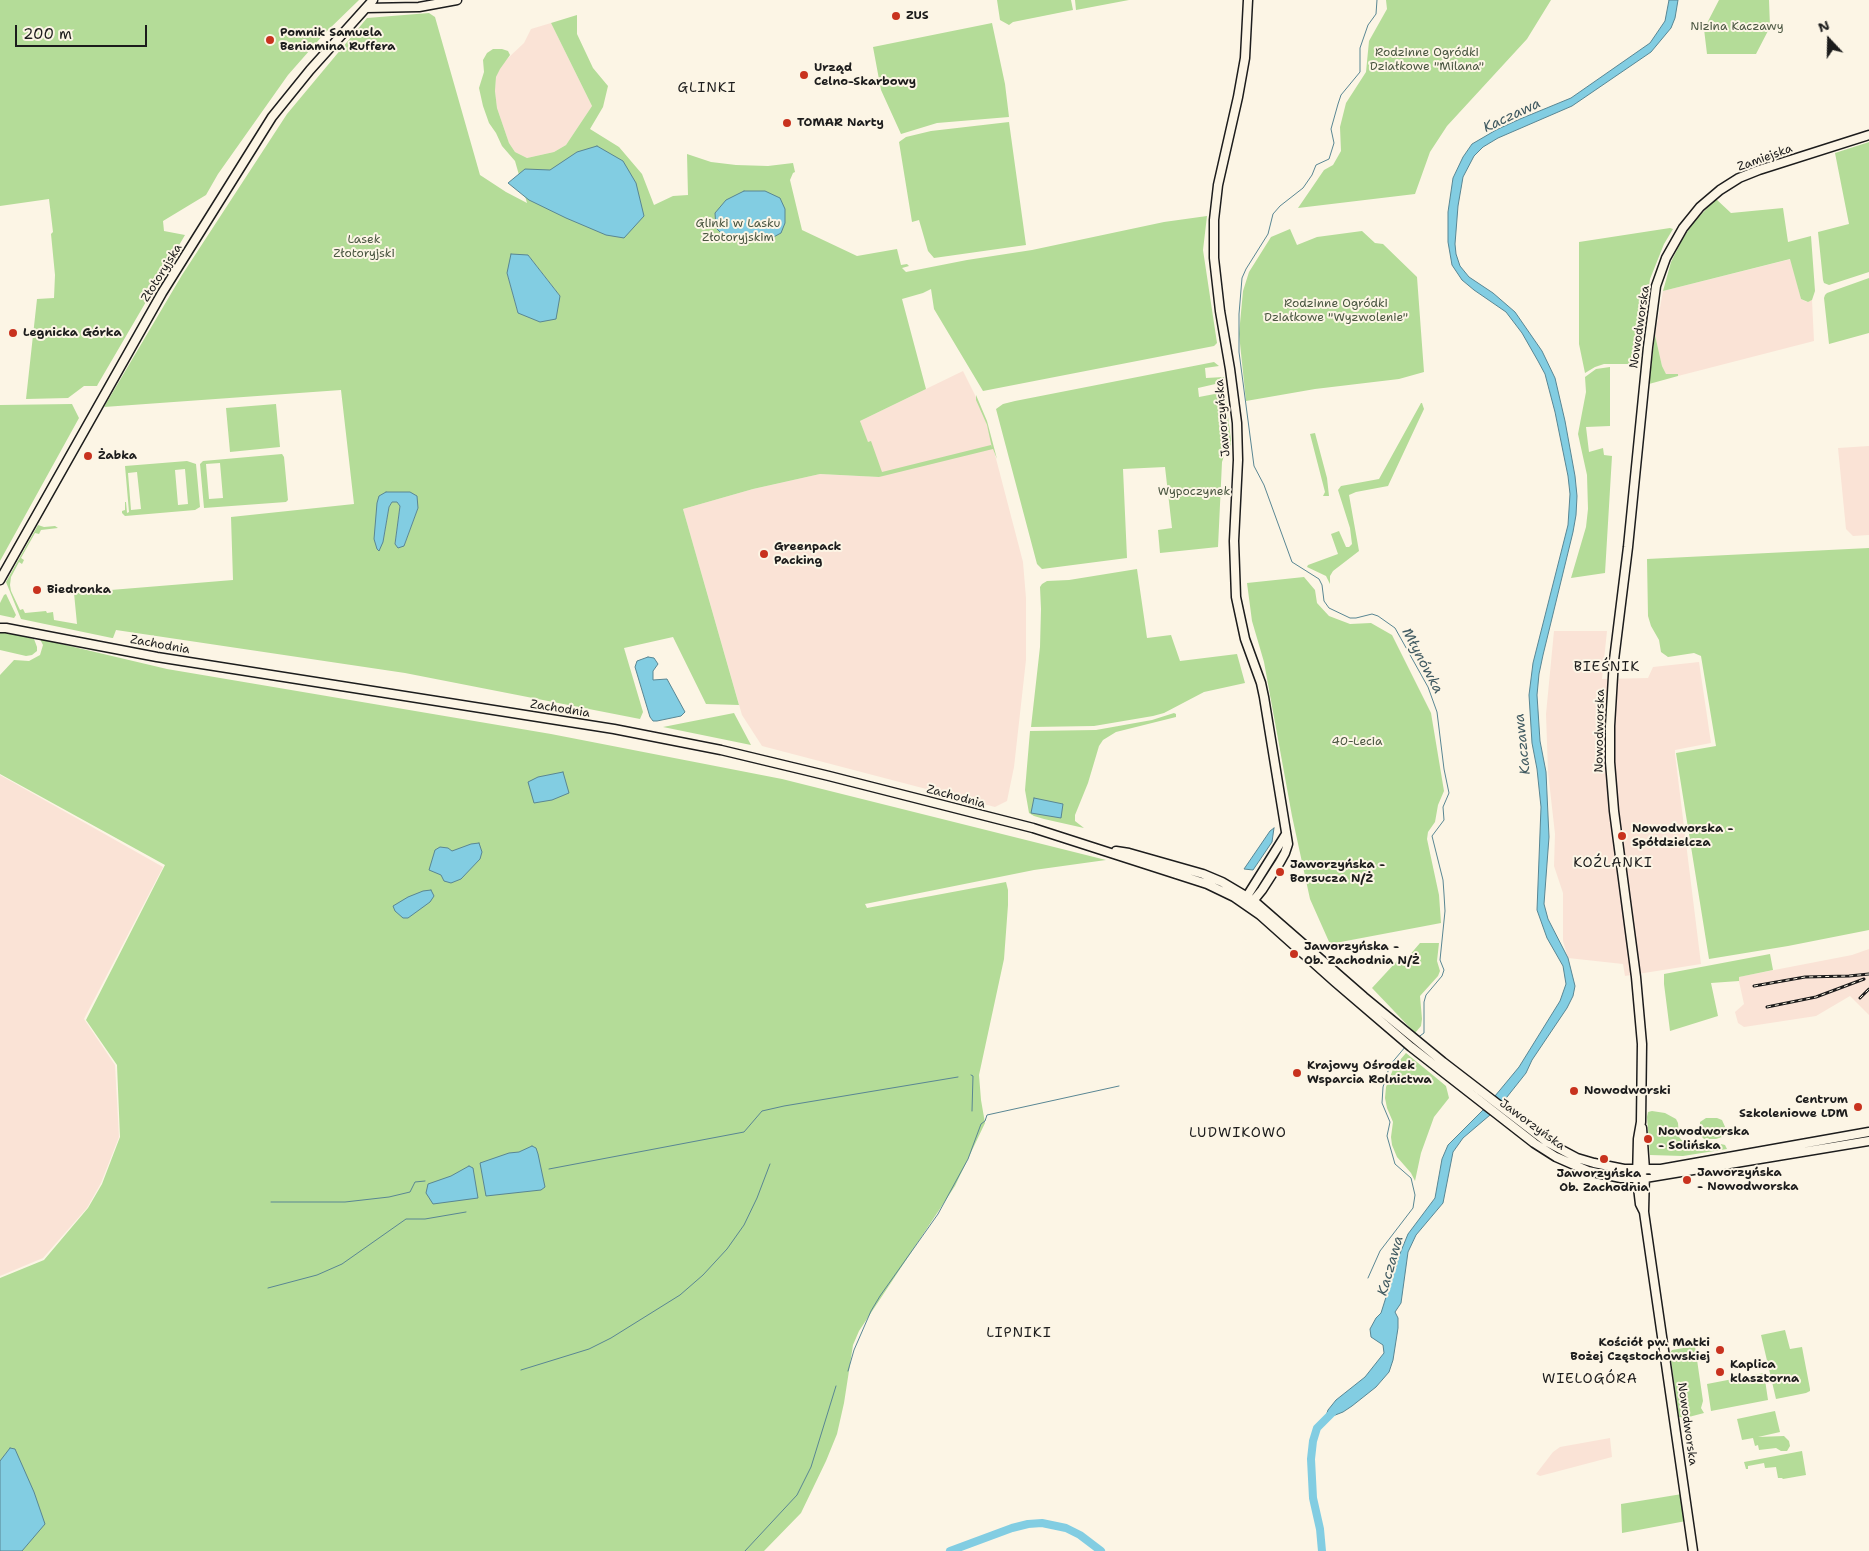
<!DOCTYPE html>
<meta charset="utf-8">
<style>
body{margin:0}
#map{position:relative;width:1869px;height:1551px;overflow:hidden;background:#fcf5e5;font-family:"Shantell Sans",sans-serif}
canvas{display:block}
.north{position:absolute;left:1804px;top:15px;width:50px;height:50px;-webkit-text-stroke:4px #fcf5e5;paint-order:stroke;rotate:339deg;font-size:14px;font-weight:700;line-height:20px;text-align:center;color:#1c1c1c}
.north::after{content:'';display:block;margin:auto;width:18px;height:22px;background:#1c1c1c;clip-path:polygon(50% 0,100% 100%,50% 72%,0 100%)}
.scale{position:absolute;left:15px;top:25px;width:132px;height:22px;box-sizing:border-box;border:2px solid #1c1c1c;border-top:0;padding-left:6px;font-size:15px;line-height:18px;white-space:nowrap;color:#1c1c1c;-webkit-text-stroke:4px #fcf5e5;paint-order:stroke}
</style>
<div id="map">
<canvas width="1869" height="1551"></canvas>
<div class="north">N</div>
<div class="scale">200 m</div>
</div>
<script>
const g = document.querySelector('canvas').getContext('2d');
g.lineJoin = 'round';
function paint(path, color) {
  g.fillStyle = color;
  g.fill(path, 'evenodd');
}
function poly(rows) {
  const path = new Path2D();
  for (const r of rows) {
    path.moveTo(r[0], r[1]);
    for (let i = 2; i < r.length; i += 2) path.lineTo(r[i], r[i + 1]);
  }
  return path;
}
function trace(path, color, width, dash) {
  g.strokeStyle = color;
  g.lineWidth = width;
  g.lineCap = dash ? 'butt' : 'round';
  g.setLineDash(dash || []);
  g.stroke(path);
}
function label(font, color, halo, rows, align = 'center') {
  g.font = font + ' "Shantell Sans",sans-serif';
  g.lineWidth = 4;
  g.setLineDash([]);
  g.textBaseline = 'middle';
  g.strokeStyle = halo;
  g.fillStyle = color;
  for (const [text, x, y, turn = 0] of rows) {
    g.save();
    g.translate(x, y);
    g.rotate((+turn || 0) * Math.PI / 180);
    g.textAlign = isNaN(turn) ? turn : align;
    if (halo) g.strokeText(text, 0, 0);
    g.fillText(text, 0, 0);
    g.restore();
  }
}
paint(poly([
 [551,23,592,106,566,145,554,152,527,158,515,152,509,143,497,108,495,91,496,77,500,68,507,59,524,43,531,29],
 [1791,259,1801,299,1807,302,1812,300,1814,341,1678,376,1678,374,1666,374,1662,366,1655,335,1663,291],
 [963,371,980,405,988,428,1023,562,1026,598,1026,660,1014,767,1007,801,995,807,762,746,742,715,683,509,753,489,820,474,880,477,860,421],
 [1869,446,1869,535,1853,536,1846,529,1838,448],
 [1554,631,1607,631,1602,679,1648,678,1653,667,1699,662,1711,743,1675,750,1675,754,1701,964,1625,976,1623,964,1568,958,1563,941,1563,893,1554,866,1555,834,1548,772,1546,714],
 [0,775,163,867,84,1019,115,1065,119,1137,101,1183,87,1208,43,1258,0,1276],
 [1869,949,1869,1015,1850,996,1816,1016,1744,1027,1738,1023,1735,1012,1744,1004,1738,977,1852,955],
 [1610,1438,1612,1457,1540,1476,1536,1474,1553,1452,1560,1447]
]), '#fae3d6');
paint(poly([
 [0,0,359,0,324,34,288,75,218,174,206,195,163,221,164,231,185,235,98,384,97,386,84,386,68,398,26,399,37,299,54,298,55,275,51,234,53,232,49,199,0,206],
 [997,0,1071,0,1073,10,1013,22,1009,25,1000,20],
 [1075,0,1129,0,1076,10],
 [1386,0,1551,0,1527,39,1447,126,1430,152,1415,194,1298,208,1324,170,1333,165,1341,151,1340,127,1346,103,1366,72,1369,41,1387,9],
 [1719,0,1769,0,1770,27,1756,54,1707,54,1704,29],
 [429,13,435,17,480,175,506,192,527,203,515,161,502,146,496,133,489,123,483,106,479,88,484,72,483,60,487,53,493,49,502,49,508,51,510,55,500,69,496,77,495,91,497,108,509,143,515,152,527,158,554,152,566,145,592,106,551,23,577,15,577,34,593,68,608,86,603,107,590,129,619,147,642,174,654,205,673,196,688,195,687,154,711,162,736,165,768,166,793,163,795,172,793,173,790,180,802,230,857,256,897,249,901,265,907,264,909,266,902,268,906,272,967,260,1032,250,1164,222,1207,216,1203,250,1217,343,1214,346,983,391,934,309,931,289,923,293,902,299,926,389,860,421,868,442,871,441,882,472,991,445,992,448,987,425,976,400,976,395,987,421,997,459,993,449,879,477,820,474,753,489,683,509,739,705,706,704,673,637,624,648,643,712,640,719,405,673,116,630,113,638,112,638,21,619,6,582,38,525,44,527,55,526,58,528,41,530,39,534,35,533,21,558,24,560,22,564,19,562,11,577,10,585,11,591,20,610,23,609,25,613,46,611,47,613,53,612,54,620,77,624,74,593,233,580,231,517,354,504,341,390,104,407,182,275,287,114,367,18],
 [528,255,560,296,518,313,507,273],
 [386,492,410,492,418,508,404,546,395,544,400,506,398,502,392,502,389,507,383,542],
 [992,23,1005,84,1009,117,937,123,901,134,881,90,873,47],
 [1009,122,1026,245,934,258,928,251,919,220,912,222,899,142,906,137,931,131],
 [1869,142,1869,272,1829,285,1824,283,1823,280,1818,232,1849,224,1835,153],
 [1716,199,1731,213,1783,208,1788,242,1811,236,1815,291,1812,300,1808,302,1801,299,1790,259,1663,291,1671,262,1682,240,1693,223],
 [1670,228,1673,229,1664,244,1650,279,1638,364,1604,364,1595,367,1585,373,1579,344,1579,242],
 [1290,229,1297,245,1317,237,1362,231,1375,243,1383,244,1417,277,1424,372,1399,379,1315,389,1246,401,1239,334,1243,291,1249,272,1271,237],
 [1869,278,1869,333,1829,344,1824,298,1825,295,1827,293],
 [1655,335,1662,366,1666,374,1678,374,1678,376,1649,384],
 [1214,362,1219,366,1205,368,1206,378,1224,377,1224,382,1198,388,1199,397,1225,392,1231,440,1230,451,1224,456,1222,462,1218,547,1160,553,1158,530,1172,528,1165,467,1123,469,1127,558,1042,569,1037,564,996,409,1003,404,1015,401],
 [1610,367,1610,426,1586,427,1589,452,1603,448,1604,455,1612,456,1605,573,1571,578,1586,527,1588,509,1587,475,1578,434,1586,392,1585,377,1596,369],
 [1421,403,1422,403,1424,409,1388,486,1356,492,1349,495,1359,551,1333,571,1330,576,1330,584,1326,576,1307,567,1308,565,1338,554,1331,534,1339,531,1346,547,1349,547,1352,544,1350,528,1338,490,1341,486,1379,479],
 [72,404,79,418,0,561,0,405],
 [276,404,280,447,230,452,226,408],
 [1315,433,1327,478,1329,496,1323,496,1325,492,1310,434],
 [282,454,284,457,288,500,286,502,204,508,200,464,203,461],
 [220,463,223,498,209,499,206,464],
 [187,461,196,464,200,507,195,510,125,516,122,513,122,511,125,510,125,502,126,502,127,513,129,512,125,466],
 [185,469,188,504,178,505,175,470],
 [137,472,141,509,131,510,128,473],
 [1869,548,1869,930,1788,946,1709,959,1676,753,1716,746,1701,656,1694,653,1668,657,1661,652,1659,640,1651,626,1648,616,1647,559],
 [1137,569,1147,638,1171,635,1180,661,1237,654,1245,683,1204,692,1164,713,1153,716,1094,726,1031,727,1040,647,1041,609,1040,587,1042,584,1047,581,1069,580],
 [1304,577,1315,590,1317,603,1329,616,1350,624,1371,623,1392,635,1431,713,1444,791,1438,805,1435,822,1428,832,1427,839,1439,895,1441,923,1330,944,1310,899,1292,816,1264,662,1252,621,1247,583],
 [6,594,16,615,14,618,0,615,0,603,4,595],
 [0,630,34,639,37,647,37,651,32,655,26,656,0,650],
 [40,639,167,669,551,734,782,779,1106,860,1034,870,865,904,867,908,1006,882,1008,890,1008,905,1004,959,979,1075,981,1100,985,1123,955,1186,859,1331,853,1345,844,1403,837,1434,826,1461,801,1513,764,1551,0,1551,0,1278,44,1260,88,1208,102,1184,120,1137,117,1065,86,1020,165,865,0,774,0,675,14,660,29,661,40,655,43,645],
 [734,713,751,745,663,727],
 [1174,713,1176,714,1176,717,1116,732,1103,740,1099,746,1088,783,1075,815,1075,821,1084,828,1044,819,1034,816,1029,813,1025,790,1030,731,1096,730,1152,720],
 [1420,943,1439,943,1437,961,1440,971,1438,976,1420,996,1422,1019,1421,1026,1415,1033,1372,988,1397,961,1402,964],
 [1770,954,1773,970,1739,977,1739,981,1711,983,1718,1016,1670,1031,1664,984,1664,974],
 [1406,1053,1446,1086,1449,1098,1434,1117,1421,1153,1415,1181,1411,1173,1397,1157,1392,1145,1391,1137,1393,1122,1387,1108,1385,1098,1386,1087,1394,1067],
 [1652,1111,1665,1113,1676,1119,1678,1123,1679,1137,1685,1144,1696,1147,1706,1144,1721,1144,1725,1145,1727,1149,1683,1156,1650,1155,1647,1117,1648,1112],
 [1706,1118,1717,1118,1722,1120,1726,1129,1722,1137,1716,1139,1704,1139,1700,1135,1700,1122],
 [1785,1330,1790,1349,1802,1347,1810,1389,1810,1391,1806,1393,1776,1399,1761,1335],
 [1695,1346,1703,1401,1701,1408,1704,1413,1685,1418,1679,1417,1670,1353,1672,1350],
 [1764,1373,1768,1400,1711,1411,1707,1384],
 [1775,1411,1780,1432,1758,1437,1784,1436,1789,1441,1790,1446,1787,1451,1781,1451,1776,1448,1759,1450,1758,1445,1755,1446,1753,1438,1742,1440,1737,1419],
 [1802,1451,1806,1475,1783,1479,1782,1478,1778,1478,1776,1467,1765,1468,1764,1463,1748,1466,1748,1469,1746,1469,1744,1462],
 [1682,1494,1686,1521,1622,1533,1621,1504]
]), '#b4dc98');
const water = poly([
 [1669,0,1678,0,1675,18,1671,28,1651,52,1572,106,1498,138,1483,147,1474,156,1463,177,1458,206,1455,244,1456,254,1460,266,1469,277,1493,293,1515,312,1542,351,1555,378,1565,421,1575,476,1577,496,1576,515,1573,532,1543,655,1539,674,1537,695,1540,741,1546,772,1549,837,1544,904,1548,919,1568,958,1575,986,1573,996,1567,1008,1532,1060,1526,1073,1503,1102,1495,1096,1519,1067,1560,1001,1566,984,1563,966,1547,938,1537,910,1541,807,1537,769,1532,743,1529,695,1533,663,1568,525,1570,494,1568,476,1555,412,1545,374,1538,361,1522,333,1506,312,1474,290,1462,280,1452,265,1448,242,1448,212,1453,178,1463,157,1472,144,1496,130,1520,119,1571,98,1650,43,1665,21,1669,0],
 [597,146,623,161,636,183,644,216,624,238,606,235,566,218,529,200,508,183,525,169,550,170,577,152,597,146],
 [744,191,765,191,780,198,785,209,785,223,781,233,770,239,754,240,722,234,716,228,715,213,726,200,744,191],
 [511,254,528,255,560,296,556,319,540,322,518,313,507,273,511,254],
 [386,492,410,492,417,496,418,508,404,546,398,548,395,544,400,506,397,502,392,502,389,507,383,542,379,551,377,549,374,539,377,503,379,496,386,492],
 [648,657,654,658,658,664,653,671,653,680,667,679,685,712,681,716,657,721,653,721,650,717,635,667,637,661,648,657],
 [563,772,569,793,552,800,534,803,528,782,538,777,563,772],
 [1034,798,1063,804,1061,818,1031,813,1034,798],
 [1274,828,1272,842,1253,870,1244,869,1270,831,1274,828],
 [479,843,482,852,480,859,461,879,451,883,444,881,441,875,429,870,435,850,440,847,448,848,452,851,471,844,479,843],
 [431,890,434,896,430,902,408,918,403,918,395,911,393,906,408,897,423,891,431,890],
 [1483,1110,1490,1115,1463,1138,1453,1152,1443,1203,1416,1235,1408,1252,1401,1303,1395,1312,1398,1318,1398,1328,1393,1360,1389,1372,1376,1387,1352,1406,1343,1412,1325,1419,1328,1410,1336,1400,1365,1377,1384,1353,1383,1345,1371,1337,1370,1329,1376,1318,1381,1313,1399,1256,1408,1234,1435,1198,1442,1159,1448,1145,1483,1110],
 [532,1146,536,1148,538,1154,545,1187,541,1190,486,1196,480,1163,509,1153,519,1152,532,1146],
 [469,1166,473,1168,478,1198,433,1204,426,1193,428,1184,451,1176,469,1166],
 [10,1448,15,1449,34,1492,45,1524,22,1551,0,1551,0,1461,10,1448]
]);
paint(water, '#82cde2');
trace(water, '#598693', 1);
trace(poly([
 [1377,0,1376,14,1368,25,1360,48,1360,72,1341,95,1338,104,1331,129,1334,143,1329,159,1316,165,1312,175,1303,188,1280,206,1273,214,1268,234,1246,269,1242,278,1239,314,1239,352,1254,466,1264,485,1292,562,1319,579,1322,585,1324,601,1329,608,1350,618,1356,618,1372,614,1378,616,1395,628,1428,687,1437,712,1444,769,1449,793,1443,807,1444,820,1432,836,1443,880,1444,894,1445,911,1440,960,1444,970,1442,976,1426,995,1424,1002,1424,1033,1417,1038],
 [971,1075,973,1076,972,1111],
 [549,1169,744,1132,762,1111,784,1106,958,1077],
 [271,1202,345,1202,389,1197,410,1192,415,1182,425,1181],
 [1368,1278,1380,1251,1413,1208,1415,1195,1411,1178,1395,1164,1387,1136,1390,1122,1382,1103,1383,1087,1390,1065,1406,1046],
 [268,1288,317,1275,342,1264,406,1219,425,1219,466,1212],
 [521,1370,589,1349,611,1338,680,1295,703,1275,727,1249,744,1225,757,1198,770,1164],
 [848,1371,854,1350,871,1311,880,1296,938,1214,968,1159,981,1124,985,1121,987,1115,1119,1086],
 [745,1551,797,1495,811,1467,836,1386]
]), '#598693', 1);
trace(poly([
 [950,1551,1012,1528,1028,1524,1042,1523,1066,1528,1080,1535,1101,1551],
 [1322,1551,1320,1529,1313,1498,1311,1459,1313,1441,1317,1428,1332,1413]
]), '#82cde2', 8);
const secondary = poly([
 [1248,0,1245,58,1238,97,1218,185,1214,220,1214,258,1220,311,1230,369,1237,423,1238,460,1234,541,1236,597,1245,639,1261,683,1264,697,1288,844,1285,853,1280,862,1262,890,1249,906],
 [366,8,419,7,457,0],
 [0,580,162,293,272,117,310,70,373,0],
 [0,628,6,628,157,657,614,729,721,750,829,776,1033,828,1207,884,1234,897,1260,915,1335,982,1411,1047,1534,1143,1556,1157,1588,1171,1621,1178,1645,1178,1869,1141],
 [1116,851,1129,853,1203,874,1222,882,1254,901,1364,997,1443,1062,1547,1142,1577,1158,1594,1163,1624,1169,1661,1169,1869,1132],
 [1244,901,1286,834],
 [1642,1128,1645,1170,1644,1212,1693,1551],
 [1644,1212,1640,1204,1637,1179,1638,1139,1641,1122,1642,1044,1636,977,1614,811,1610,762,1610,726,1614,660,1628,547,1648,347,1656,286,1666,258,1683,228,1700,207,1720,190,1739,178,1759,170,1869,135]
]);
trace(secondary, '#1c1c1c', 11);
trace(secondary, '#fcf5e5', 8);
const rail = poly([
 [1754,986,1805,977,1849,976,1869,974],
 [1860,998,1869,989],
 [1767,1007,1816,997,1864,979]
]);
trace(rail, '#1c1c1c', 3);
trace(rail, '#fcf5e5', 1, [4]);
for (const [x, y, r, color] of [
 [896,16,5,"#c8321e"],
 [270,40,5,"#c8321e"],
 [804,75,5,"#c8321e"],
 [787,123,5,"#c8321e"],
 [13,333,5,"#c8321e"],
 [88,456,5,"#c8321e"],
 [764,554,5,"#c8321e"],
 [37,590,5,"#c8321e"],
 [1622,836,5,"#c8321e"],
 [1280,872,5,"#c8321e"],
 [1294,954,5,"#c8321e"],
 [1297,1073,5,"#c8321e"],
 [1574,1091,5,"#c8321e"],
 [1858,1107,5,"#c8321e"],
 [1648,1139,5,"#c8321e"],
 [1604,1159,5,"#c8321e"],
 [1687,1180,5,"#c8321e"],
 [1720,1350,5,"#c8321e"],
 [1720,1372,5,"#c8321e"]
]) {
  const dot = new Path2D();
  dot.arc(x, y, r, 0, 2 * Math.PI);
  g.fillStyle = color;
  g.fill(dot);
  trace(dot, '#fcf5e5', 2);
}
label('bold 12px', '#1c1c1c', '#fcf5e5', [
 ["ZUS",906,16],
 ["Pomnik Samuela",280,33],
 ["Beniamina Ruffera",280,47],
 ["Urząd",814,68],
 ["Celno-Skarbowy",814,82],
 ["TOMAR Narty",797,123],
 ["Legnicka Górka",23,333],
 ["Żabka",98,456],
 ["Greenpack",774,547],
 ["Packing",774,561],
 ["Biedronka",47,590],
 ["Nowodworska -",1632,829],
 ["Spółdzielcza",1632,843],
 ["Jaworzyńska -",1290,865],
 ["Borsucza N/Ż",1290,879],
 ["Jaworzyńska -",1304,947],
 ["Ob. Zachodnia N/Ż",1304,961],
 ["Krajowy Ośrodek",1307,1066],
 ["Wsparcia Rolnictwa",1307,1080],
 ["Nowodworski",1584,1091],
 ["Centrum",1848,1100,"right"],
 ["Szkoleniowe LDM",1848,1114,"right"],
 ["Nowodworska",1658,1132],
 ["- Solińska",1658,1146],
 ["Jaworzyńska",1697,1173],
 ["- Nowodworska",1697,1187],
 ["Jaworzyńska -",1604,1174,"center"],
 ["Ob. Zachodnia",1604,1188,"center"],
 ["Kościół pw. Matki",1710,1343,"right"],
 ["Bożej Częstochowskiej",1710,1357,"right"],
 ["Kaplica",1730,1365],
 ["klasztorna",1730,1379]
], 'left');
label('12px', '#4a5641', '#fcf5e5', [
 ["Nizina Kaczawy",1737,27],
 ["Rodzinne Ogródki",1427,53],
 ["Działkowe \"Milana\"",1427,67],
 ["Glinki w Lasku",738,224],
 ["Złotoryjskim",738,238],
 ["Lasek",364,240],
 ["Złotoryjski",364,254],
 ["Rodzinne Ogródki",1336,304],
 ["Działkowe \"Wyzwolenie\"",1336,318],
 ["Wypoczynek",1194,492],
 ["40-Lecia",1357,742]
]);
label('12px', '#1c1c1c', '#fcf5e5', [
 ["Zamiejska",1765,158,-20],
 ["Złotoryjska",162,273,-58],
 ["Nowodworska",1640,327,-82],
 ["Jaworzyńska",1223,418,-95],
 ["Zachodnia",160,645,10],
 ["Zachodnia",560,709,9],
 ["Nowodworska",1600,731,-89],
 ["Zachodnia",956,797,15],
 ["Jaworzyńska",1532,1125,36],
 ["Nowodworska",1687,1424,82]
]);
g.letterSpacing = '1px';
label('14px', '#1c1c1c', '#fcf5e5', [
 ["GLINKI",707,88],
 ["BIEŚNIK",1607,667],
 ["KOŹLANKI",1613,863],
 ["LUDWIKOWO",1238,1133],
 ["LIPNIKI",1019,1333],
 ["WIELOGÓRA",1590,1379]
]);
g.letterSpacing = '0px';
label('italic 14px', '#405a61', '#fcf5e5', [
 ["Kaczawa",1512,116,-25],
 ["Młynówka",1422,661,62],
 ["Kaczawa",1523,744,-96],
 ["Kaczawa",1391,1266,-74]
]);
</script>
